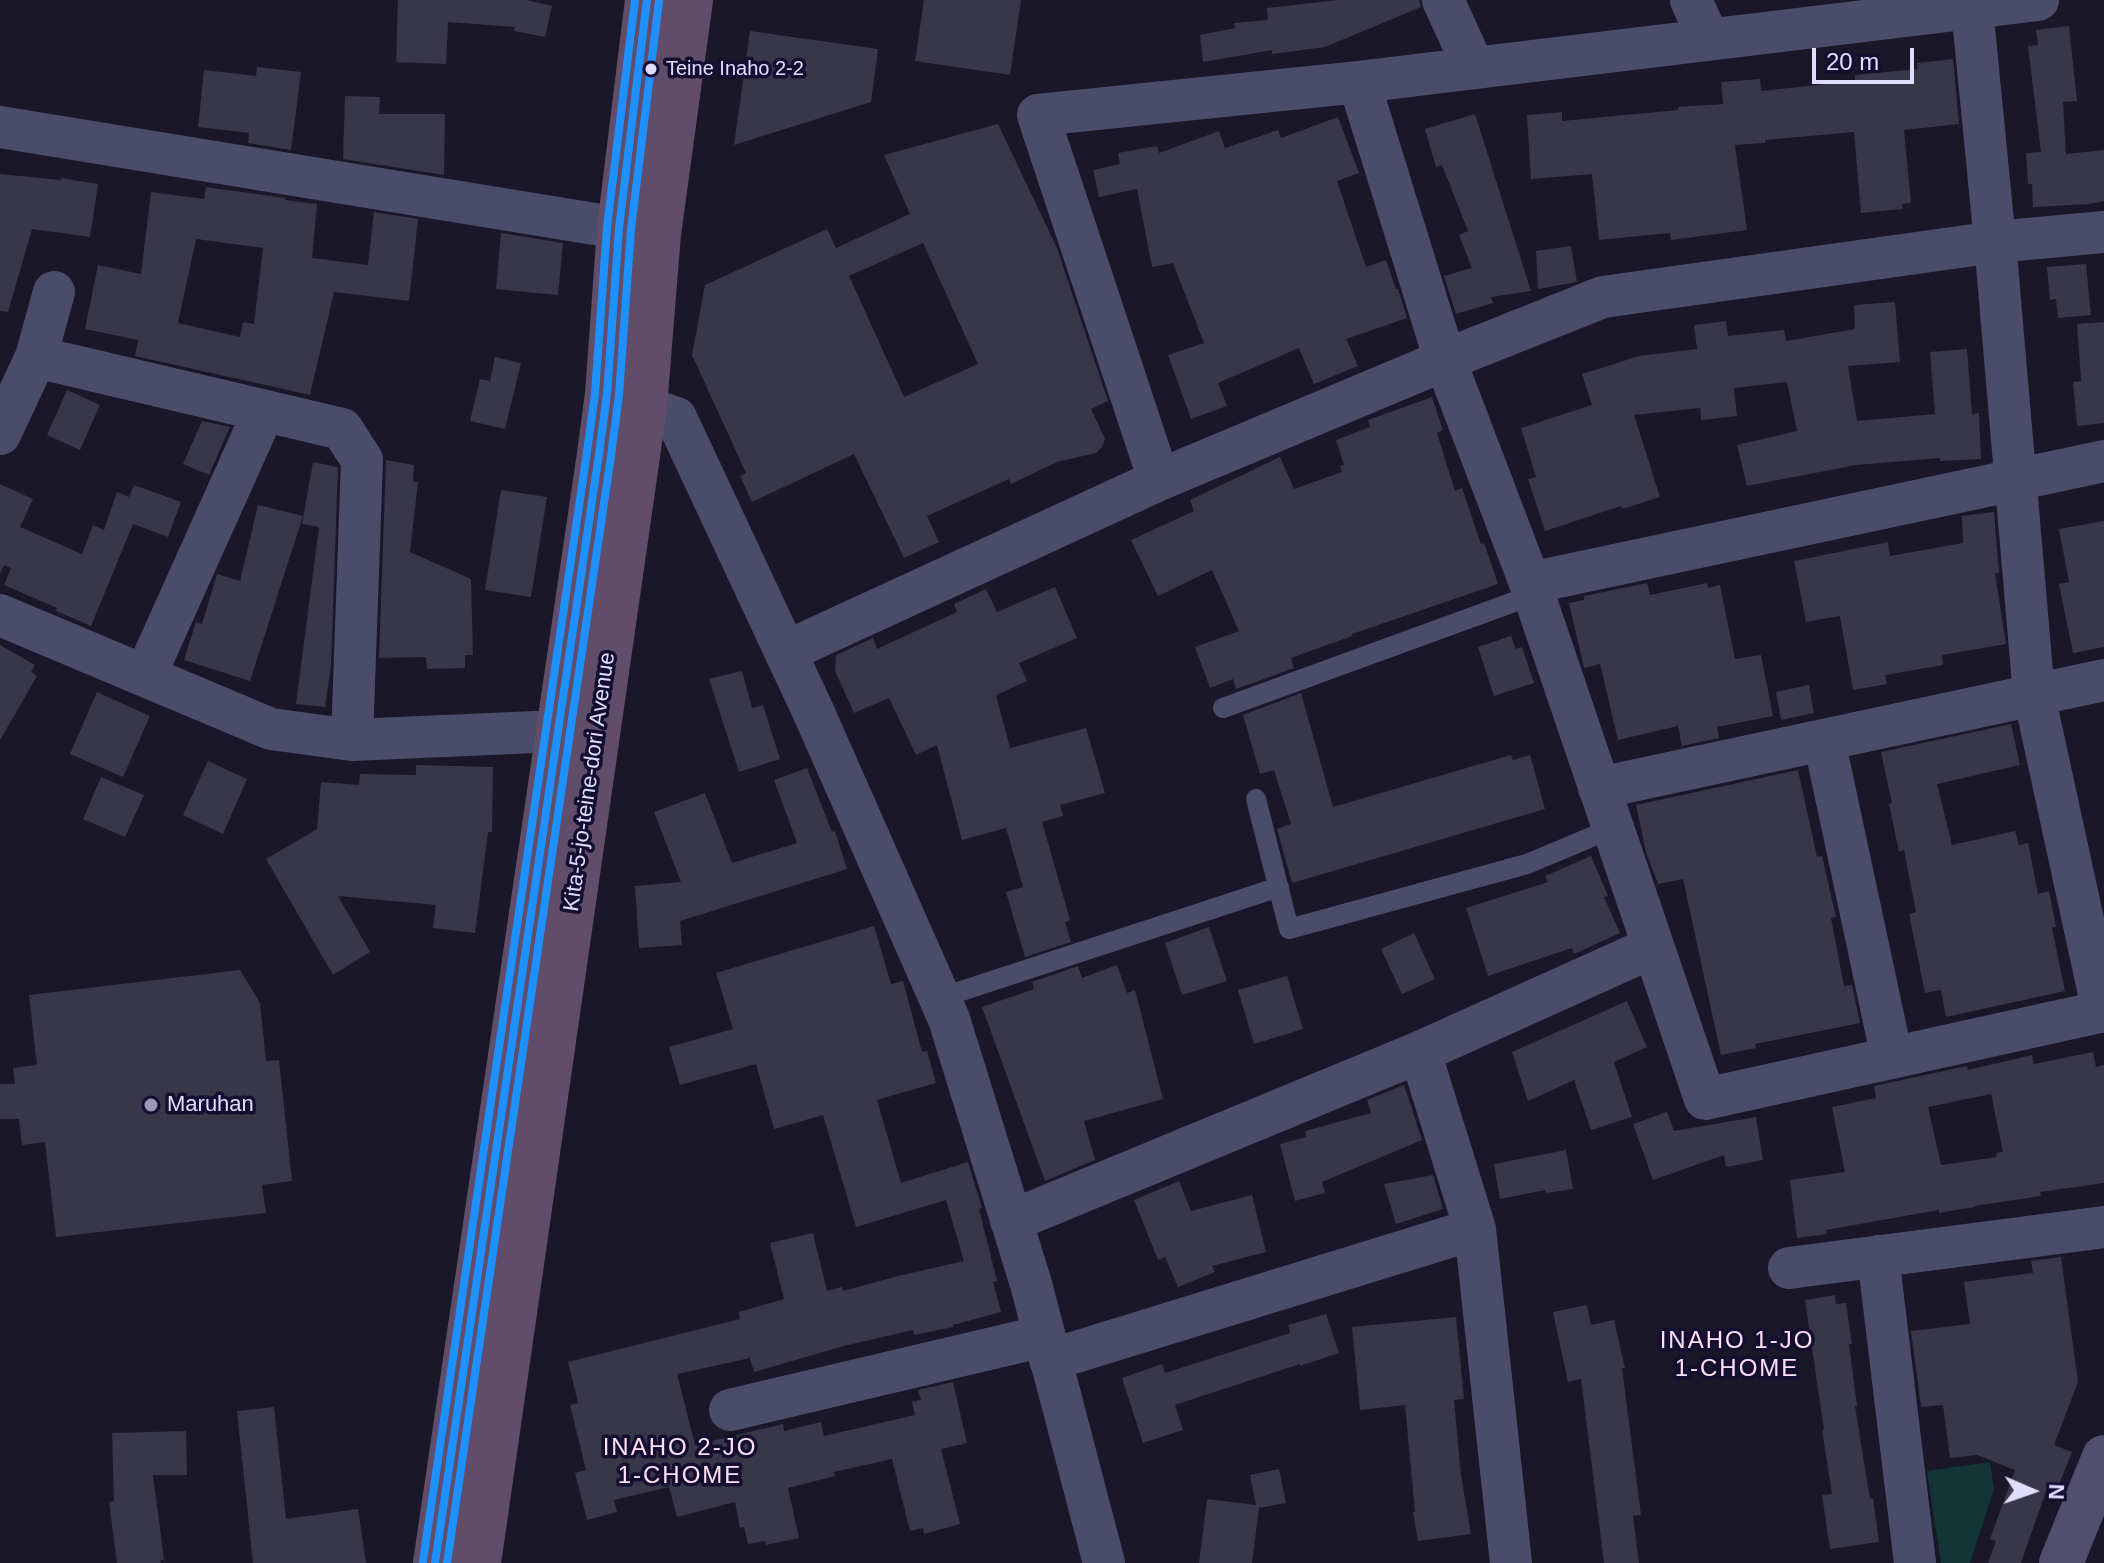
<!DOCTYPE html>
<style>
body{margin:0}
#map{position:relative;width:2104px;height:1563px;overflow:hidden;background:#191728;font-family:Helvetica,sans-serif}
canvas{display:block}
.north{position:absolute;left:1992px;top:1451px;width:80px;height:80px;-webkit-text-stroke:6px #140f30;paint-order:stroke;rotate:92deg;font-size:22px;font-weight:700;line-height:32px;text-align:center;color:#e0deff}
.north::after{content:'';display:block;margin:auto;width:28px;height:36px;background:#e0deff;clip-path:polygon(50% 0,100% 100%,50% 72%,0 100%)}
.scale{position:absolute;left:1812px;top:48px;width:102px;height:36px;box-sizing:border-box;border:4px solid #e0deff;border-top:0;padding-left:10px;font-size:24px;line-height:28px;white-space:nowrap;color:#e0deff;-webkit-text-stroke:6px #140f30;paint-order:stroke}
</style>
<div id="map">
<canvas width="2104" height="1563"></canvas>
<div class="north">N</div>
<div class="scale">20 m</div>
</div>
<script>
const g = document.querySelector('canvas').getContext('2d');
g.lineJoin = 'round';
function paint(path, color) {
  g.fillStyle = color;
  g.fill(path, 'evenodd');
}
function poly(rows) {
  const path = new Path2D();
  for (const r of rows) {
    path.moveTo(r[0], r[1]);
    for (let i = 2; i < r.length; i += 2) path.lineTo(r[i], r[i + 1]);
  }
  return path;
}
function trace(path, color, width, dash) {
  g.strokeStyle = color;
  g.lineWidth = width;
  g.lineCap = dash ? 'butt' : 'round';
  g.setLineDash(dash || []);
  g.stroke(path);
}
function label(font, color, halo, rows, align = 'center') {
  g.font = font + ' Helvetica,sans-serif';
  g.lineWidth = 7;
  g.setLineDash([]);
  g.textBaseline = 'middle';
  g.strokeStyle = halo;
  g.fillStyle = color;
  for (const [text, x, y, turn = 0] of rows) {
    g.save();
    g.translate(x, y);
    g.rotate((+turn || 0) * Math.PI / 180);
    g.textAlign = isNaN(turn) ? turn : align;
    if (halo) g.strokeText(text, 0, 0);
    g.fillText(text, 0, 0);
    g.restore();
  }
}
paint(poly([
 [1990,1462,1994,1489,1970,1563,1941,1563,1927,1471]
]), '#133535');
paint(poly([
 [398,0,526,0,552,6,545,37,514,31,515,27,448,22,446,64,396,62],
 [924,0,1021,0,1010,75,915,61],
 [1339,0,1419,0,1421,7,1325,47,1272,54,1272,50,1203,62,1200,35,1235,28,1234,23,1268,20,1267,8],
 [2069,26,2077,101,2063,102,2066,154,2104,150,2104,201,2090,204,2033,207,2032,184,2028,184,2026,153,2041,152,2028,46,2038,45,2036,30],
 [750,31,878,49,871,102,734,145],
 [1953,59,1959,124,1904,130,1911,203,1902,204,1903,209,1861,213,1854,132,1765,140,1765,143,1735,145,1747,230,1671,240,1670,233,1599,240,1592,174,1531,179,1527,115,1562,112,1562,121,1678,110,1678,107,1723,104,1721,82,1760,79,1761,91,1855,81,1855,75,1918,69,1917,63],
 [257,67,301,72,291,150,248,143,249,133,198,127,204,70,256,76],
 [345,96,380,97,379,114,445,114,444,175,343,159],
 [1475,114,1531,291,1491,297,1493,303,1456,314,1444,276,1472,268,1459,235,1468,231,1442,165,1436,167,1425,129],
 [1338,117,1359,173,1337,181,1366,267,1386,260,1396,289,1398,289,1407,318,1346,339,1358,366,1314,384,1299,348,1218,383,1227,406,1191,419,1168,355,1204,343,1173,263,1152,267,1137,189,1099,197,1093,170,1120,164,1118,153,1157,146,1159,153,1219,131,1225,148,1278,130,1281,138],
 [998,124,1057,248,1108,401,1091,409,1105,439,1102,447,1096,453,1057,462,1011,484,1009,479,927,516,939,542,904,558,854,454,752,502,740,476,746,473,692,355,705,285,827,229,836,248,910,214,884,155],
 [923,243,978,364,904,397,849,276],
 [0,174,61,180,61,178,98,184,90,237,32,229,8,312,0,311],
 [206,187,285,198,285,200,317,204,312,258,368,265,374,212,418,219,409,301,334,292,310,395,135,356,138,340,85,329,98,265,141,274,151,192,204,199],
 [196,239,263,248,254,324,243,322,240,337,178,323],
 [501,233,563,243,558,295,496,289],
 [1571,246,1577,282,1538,289,1536,251],
 [2086,264,2091,315,2058,318,2056,299,2050,300,2047,267],
 [1895,302,1900,362,1848,366,1857,421,1935,414,1930,352,1967,349,1972,414,1979,413,1981,459,1940,461,1940,458,1856,465,1747,486,1737,445,1797,431,1787,382,1734,388,1737,416,1701,420,1700,408,1634,415,1660,497,1623,509,1621,506,1545,531,1528,479,1536,477,1521,428,1592,405,1582,374,1639,356,1697,349,1694,325,1726,321,1728,336,1784,330,1786,341,1855,329,1854,305],
 [2104,322,2104,423,2077,426,2073,382,2081,381,2077,324],
 [495,357,521,363,505,429,470,421,480,379,490,381],
 [67,390,100,405,80,450,47,435],
 [1432,397,1443,430,1437,433,1455,491,1462,488,1481,544,1484,543,1498,584,1352,634,1352,636,1291,658,1294,668,1236,689,1233,679,1210,688,1195,647,1239,631,1212,570,1158,596,1131,540,1194,511,1190,500,1280,457,1294,489,1342,472,1340,466,1344,465,1336,440,1370,427,1368,420],
 [202,421,230,427,209,475,183,464],
 [386,460,414,465,413,481,418,482,410,552,471,579,473,655,465,655,465,668,427,669,426,657,379,658],
 [313,462,338,467,331,666,325,707,296,704,319,527,302,524],
 [0,484,33,499,20,527,82,554,93,525,104,530,117,492,129,497,134,485,181,502,168,537,133,524,91,626,56,611,57,608,4,585,11,568,4,565,0,574],
 [501,490,547,497,531,597,485,590],
 [258,505,303,516,250,681,184,660,196,622,202,624,217,574,240,581],
 [1994,512,1999,573,1995,573,2006,644,1942,655,1943,665,1885,675,1887,684,1853,690,1840,616,1806,622,1794,561,1888,542,1890,556,1963,543,1962,516],
 [2104,521,2104,647,2073,653,2059,584,2069,582,2059,529],
 [1647,583,1650,595,1707,583,1708,588,1720,585,1735,659,1761,655,1773,716,1717,727,1719,738,1682,746,1678,726,1618,740,1600,664,1584,668,1569,603,1584,600,1584,596],
 [1055,587,1077,638,1019,663,1027,681,996,695,1010,748,1086,728,1105,793,1060,805,1063,816,1042,822,1070,920,1065,922,1071,942,1025,957,1006,892,1023,887,1006,828,962,840,937,745,916,755,889,698,854,713,835,671,836,655,873,638,877,649,957,612,954,604,986,589,997,612],
 [1511,636,1516,649,1522,647,1534,683,1494,696,1478,647],
 [0,645,35,665,31,672,37,676,0,740],
 [742,671,752,708,763,705,780,759,739,772,709,679],
 [1809,685,1814,713,1781,720,1776,692],
 [97,692,150,716,123,777,70,754],
 [1301,693,1333,807,1511,755,1513,760,1530,755,1545,809,1292,883,1277,829,1291,824,1274,770,1260,774,1243,715],
 [2011,724,2020,765,1937,784,1952,845,2015,831,2019,845,2028,843,2038,894,2049,891,2056,927,2052,928,2065,991,1946,1017,1941,990,1925,993,1909,914,1916,912,1904,850,1899,852,1889,804,1892,803,1881,752],
 [208,761,247,779,223,834,183,815],
 [416,765,493,767,492,832,488,832,475,933,433,928,436,905,338,896,370,952,333,975,266,859,317,829,321,782,359,785,360,774,416,775],
 [807,768,832,832,835,831,847,869,680,921,682,945,639,948,635,886,681,882,654,812,705,793,732,863,797,843,774,780],
 [1798,770,1817,857,1822,856,1836,917,1831,918,1844,986,1852,985,1860,1023,1755,1044,1756,1048,1721,1055,1683,879,1658,884,1646,852,1636,805],
 [101,777,144,795,125,837,83,819],
 [1591,856,1608,896,1604,897,1620,933,1574,954,1572,948,1488,976,1466,908,1548,882,1545,876],
 [874,926,891,984,903,981,922,1052,927,1051,936,1083,877,1100,901,1183,968,1162,982,1208,979,1209,997,1281,993,1282,1001,1312,953,1325,953,1327,914,1335,913,1330,844,1346,754,1372,750,1358,677,1374,695,1445,783,1424,784,1431,821,1422,824,1436,915,1415,912,1402,921,1400,918,1390,953,1382,967,1443,941,1449,960,1524,924,1534,923,1528,910,1531,892,1459,834,1472,835,1476,788,1488,799,1538,766,1545,765,1541,748,1544,744,1527,740,1528,735,1502,677,1517,669,1487,614,1500,617,1512,587,1520,575,1473,586,1470,570,1405,578,1403,568,1362,740,1319,739,1312,784,1299,770,1243,813,1233,827,1291,842,1287,843,1291,898,1276,964,1261,946,1200,856,1227,823,1115,774,1129,756,1064,680,1085,669,1047,733,1029,716,973],
 [1209,927,1227,981,1182,995,1165,943],
 [1414,933,1435,979,1402,994,1381,949],
 [1117,965,1127,993,1135,990,1163,1099,1084,1121,1095,1160,1045,1181,982,1007,1034,989,1032,982,1078,966,1082,978],
 [240,970,260,1003,266,1061,279,1060,292,1181,262,1185,266,1213,56,1237,45,1142,22,1145,19,1119,0,1119,0,1084,15,1084,13,1068,37,1065,29,995],
 [1287,976,1303,1029,1254,1044,1238,990],
 [1627,1001,1647,1047,1614,1062,1632,1117,1591,1130,1574,1080,1528,1101,1512,1052],
 [2093,1052,2096,1067,2104,1065,2104,1183,2040,1192,2041,1196,1974,1206,1975,1207,1939,1213,1939,1210,1826,1230,1827,1234,1797,1238,1790,1180,1845,1172,1832,1107,1876,1098,1874,1086,1967,1066,1968,1070,2032,1055,2034,1064],
 [1991,1094,2003,1152,1996,1153,1997,1157,1941,1165,1928,1107],
 [1404,1085,1422,1140,1322,1182,1325,1193,1295,1201,1280,1144,1306,1137,1305,1131,1371,1113,1367,1100],
 [1667,1112,1674,1131,1756,1117,1763,1160,1726,1167,1724,1155,1653,1180,1633,1124],
 [1566,1150,1573,1189,1546,1193,1545,1190,1500,1199,1494,1164],
 [1433,1175,1443,1209,1396,1224,1384,1184],
 [1179,1181,1191,1211,1252,1195,1266,1252,1212,1266,1215,1272,1178,1287,1165,1257,1158,1260,1134,1200],
 [2061,1257,2078,1382,2054,1445,2072,1452,2056,1492,2047,1488,2021,1563,1988,1563,1996,1541,1990,1539,2015,1470,1977,1455,1950,1458,1943,1405,1921,1407,1911,1331,1970,1324,1964,1282,2033,1273,2031,1261],
 [1835,1295,1836,1304,1846,1303,1852,1344,1849,1344,1857,1406,1855,1406,1870,1499,1873,1498,1879,1542,1830,1549,1822,1495,1832,1494,1822,1430,1824,1430,1805,1300],
 [1587,1305,1591,1325,1614,1320,1625,1368,1622,1368,1641,1515,1633,1516,1639,1563,1604,1563,1581,1379,1568,1382,1553,1312],
 [1326,1314,1339,1353,1300,1366,1300,1364,1175,1405,1183,1430,1143,1443,1122,1378,1162,1364,1165,1373,1290,1333,1288,1325],
 [1456,1317,1464,1399,1454,1400,1461,1475,1471,1534,1418,1541,1413,1512,1415,1512,1405,1405,1360,1410,1352,1327],
 [274,1407,286,1519,358,1509,366,1563,253,1563,237,1411],
 [186,1431,187,1475,153,1475,164,1560,160,1560,161,1563,117,1563,109,1502,114,1501,112,1433],
 [1279,1469,1286,1503,1259,1508,1252,1563,1199,1563,1207,1499,1256,1505,1250,1475]
]), '#383649');
trace(poly([
 [1223,708,1533,595],
 [1256,799,1289,929,1527,864,1613,828],
 [940,998,1279,887]
]), '#4b4c69', 20);
trace(poly([
 [1443,0,1474,68],
 [1691,0,1708,38],
 [1969,0,1972,8,1995,242,2034,695,2103,1012],
 [1359,82,1445,360,1530,583,1705,1099,2104,1011],
 [0,127,619,228],
 [36,357,342,429,362,460,352,740],
 [611,396,676,418,813,711,949,1019,1031,1284,1104,1563],
 [0,434,36,357,54,292],
 [1159,480,1038,115,1359,82,2038,0],
 [1530,583,2104,461],
 [0,615,271,729,352,740,559,731],
 [785,652,1159,480,1445,360,1603,297,1995,242,2104,232],
 [145,676,264,411],
 [1824,740,1892,1058],
 [1599,788,2104,680],
 [1420,1052,1475,1229,1511,1563],
 [1011,1221,1420,1052,1653,947],
 [1878,1256,1915,1563],
 [1789,1268,2104,1227],
 [1050,1360,1475,1229],
 [730,1410,1044,1336]
]), '#4b4c69', 42);
trace(poly([
 [2061,1563,2104,1457]
]), '#50506e', 44);
trace(poly([
 [435,1563,599,454,607,394,619,228,647,0],
 [479,1563,645,407,659,234,691,0]
]), '#5f4d69', 44);
trace(poly([
 [435,1563,599,454,607,394,619,228,647,0]
]), '#1e90ff', 8);
trace(poly([
 [447,1563,611,456,619,395,631,229,659,1]
]), '#1e90ff', 8);
trace(poly([
 [423,1561,587,452,595,393,607,227,635,0]
]), '#1e90ff', 8);
for (const [x, y, r, color] of [
 [651,69,7,"#e0deff"],
 [151,1105,8,"#9a98b4"]
]) {
  const dot = new Path2D();
  dot.arc(x, y, r, 0, 2 * Math.PI);
  g.fillStyle = color;
  g.fill(dot);
  trace(dot, '#140f30', 3);
}
label('20px', '#e0deff', '#140f30', [
 ["Teine Inaho 2-2",666,69]
], 'left');
label('22px', '#e0deff', '#140f30', [
 ["Kita-5-jo-teine-dori Avenue",590,782,-82]
]);
label('22px', '#e0deff', '#140f30', [
 ["Maruhan",167,1105]
], 'left');
g.letterSpacing = '2px';
label('24px', '#ffe0f5', '#140f30', [
 ["INAHO 1-JO",1737,1341],
 ["1-CHOME",1737,1369],
 ["INAHO 2-JO",680,1448],
 ["1-CHOME",680,1476]
]);
g.letterSpacing = '0px';
</script>
